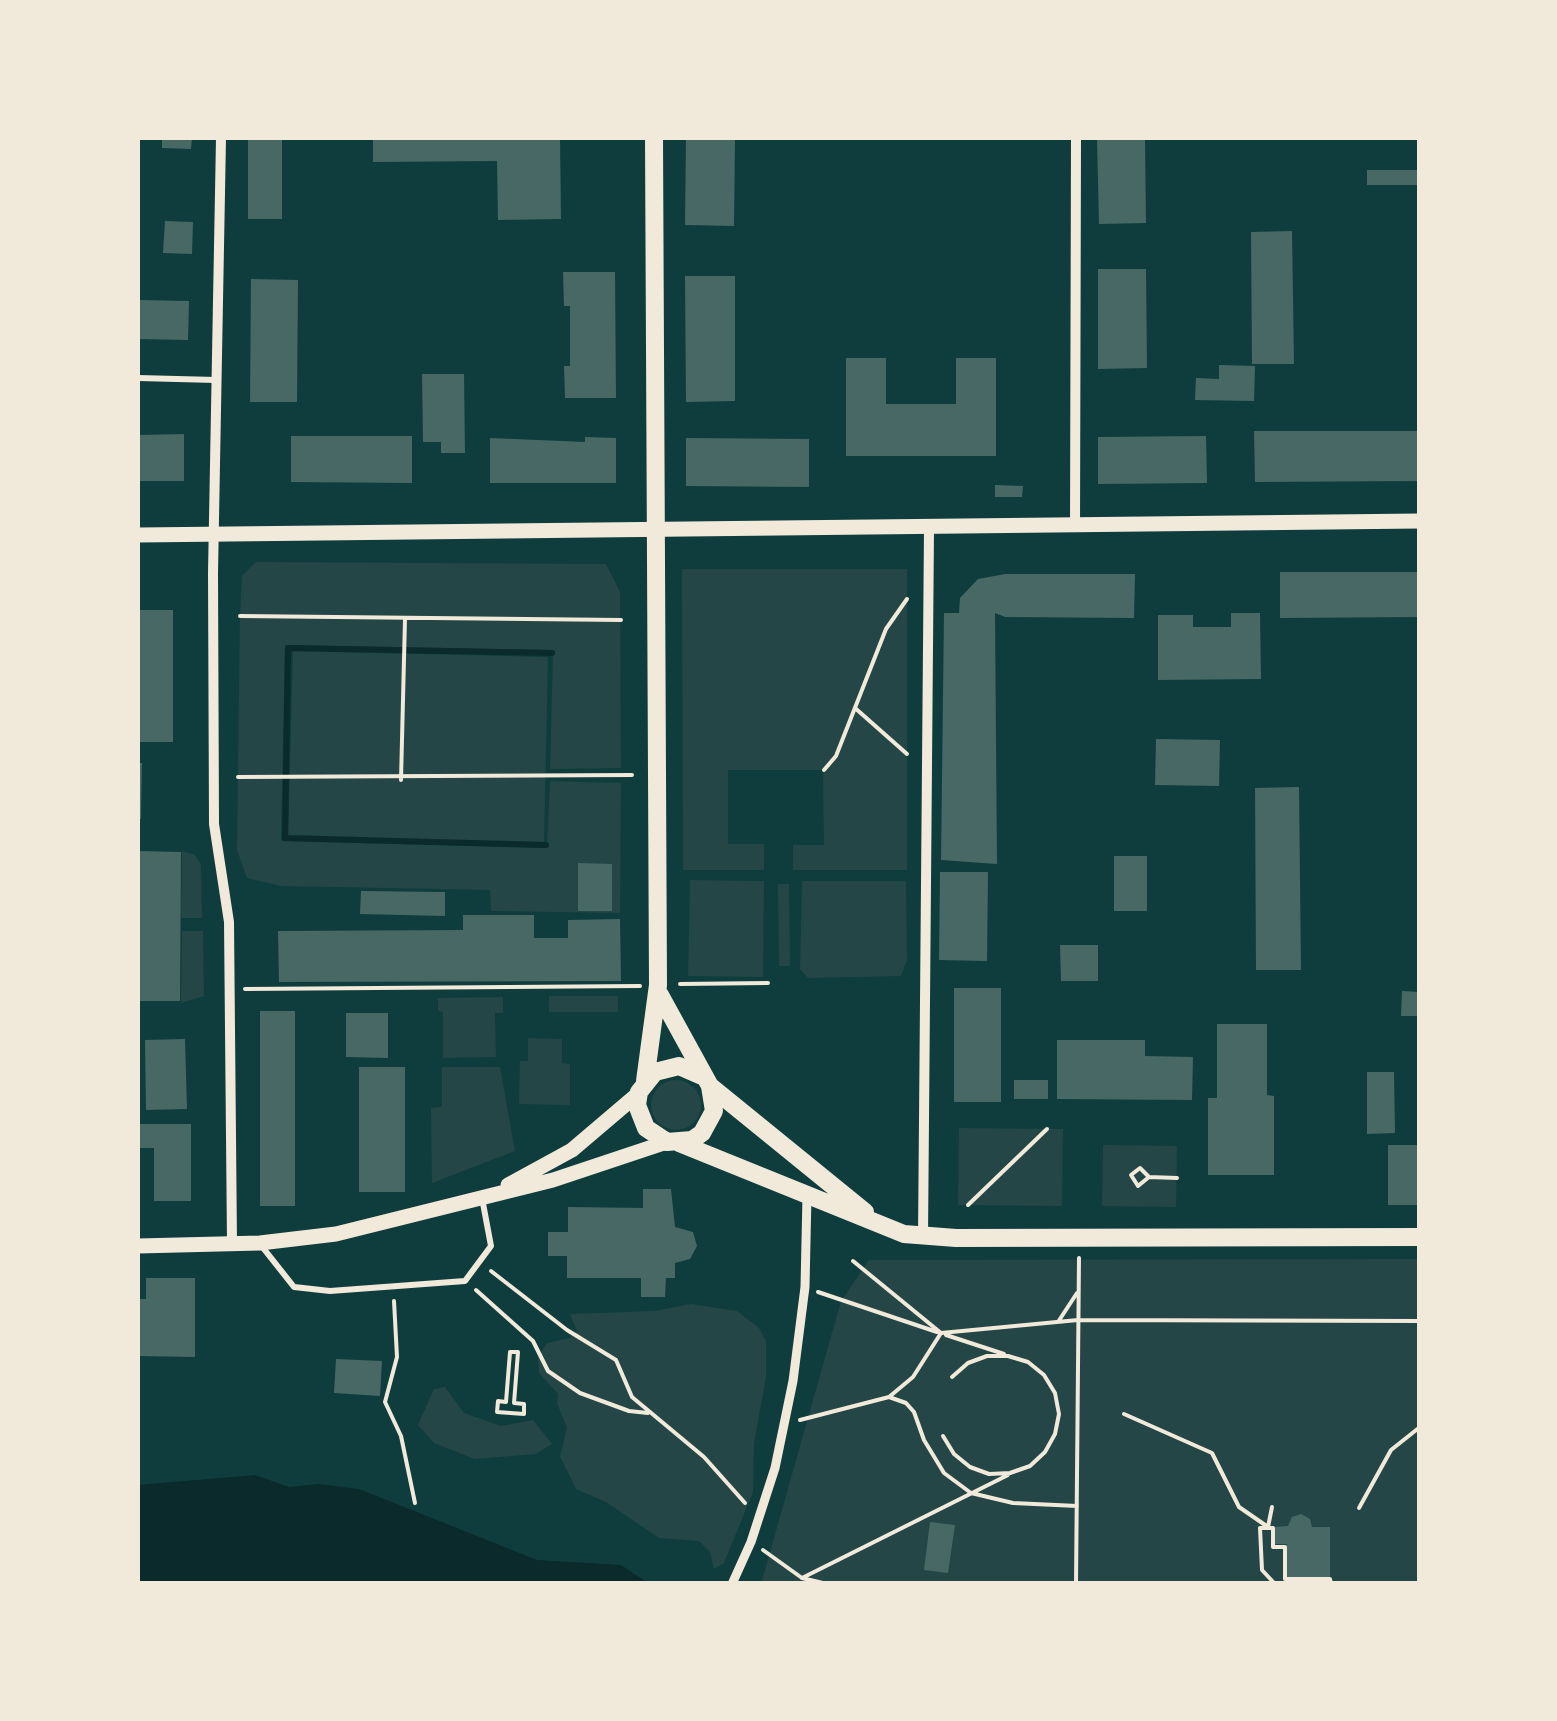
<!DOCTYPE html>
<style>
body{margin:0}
#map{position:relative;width:1557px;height:1721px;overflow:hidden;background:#0f3d3e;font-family:"Fira Sans",sans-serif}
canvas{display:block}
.frame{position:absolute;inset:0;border:140px solid #f1e9da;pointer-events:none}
</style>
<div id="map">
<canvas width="1557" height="1721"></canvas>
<div class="frame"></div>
</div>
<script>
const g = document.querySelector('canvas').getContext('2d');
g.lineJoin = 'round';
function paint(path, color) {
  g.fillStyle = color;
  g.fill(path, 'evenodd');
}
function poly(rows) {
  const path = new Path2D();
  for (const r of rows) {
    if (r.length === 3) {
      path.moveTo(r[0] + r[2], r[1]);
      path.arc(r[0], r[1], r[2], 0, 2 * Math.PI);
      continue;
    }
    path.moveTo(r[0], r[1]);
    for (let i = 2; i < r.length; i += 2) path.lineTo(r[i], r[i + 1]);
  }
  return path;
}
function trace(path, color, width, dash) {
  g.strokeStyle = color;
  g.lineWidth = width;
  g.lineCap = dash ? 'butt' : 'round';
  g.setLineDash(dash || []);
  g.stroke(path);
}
paint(poly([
 [256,562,606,564,620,592,621,768,550,769,553,650,285,645,281,841,547,848,550,781,621,783,620,913,491,911,490,890,281,886,247,878,237,850,240,616,242,576],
 [682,569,907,569,907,870,793,870,793,845,824,845,823,770,728,770,728,844,764,844,764,870,683,870],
 [293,651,548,657,544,842,288,838],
 [182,851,195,855,201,865,202,918,181,918],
 [690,880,764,881,763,977,688,976],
 [802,881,906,881,907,960,901,976,808,978,800,969],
 [778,884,789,884,790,966,779,966],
 [182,931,203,931,204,996,181,1003],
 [549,996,618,996,618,1012,549,1012],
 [503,997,503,1013,495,1013,496,1057,443,1058,443,1012,438,1011,438,998],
 [528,1038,562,1039,562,1063,570,1064,570,1105,519,1104,520,1061,528,1061],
 [442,1067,500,1067,515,1151,432,1183,431,1108,442,1107],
 [676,1105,25],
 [959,1128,1063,1129,1062,1206,958,1205],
 [1103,1145,1177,1146,1176,1207,1102,1206],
 [1419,1259,1419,1583,761,1584,841,1301,869,1260],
 [691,1304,737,1311,759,1328,766,1341,766,1377,754,1444,753,1492,724,1563,714,1569,710,1552,699,1541,659,1538,606,1502,576,1489,560,1456,567,1428,557,1403,558,1394,539,1373,538,1357,547,1343,570,1338,577,1331,570,1314,655,1311],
 [445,1387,464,1413,501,1426,533,1420,552,1444,536,1454,475,1459,434,1443,418,1425,434,1389]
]), '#244646');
paint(poly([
 [255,1475,289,1487,319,1484,359,1489,537,1560,621,1565,648,1583,138,1583,138,1485]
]), '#0a2a2b');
trace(poly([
 [546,845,285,838,288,648,552,653]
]), '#0a2a2b', 6);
paint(poly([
 [162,138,192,138,191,149,162,148],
 [248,138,282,138,282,219,248,219],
 [373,138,560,138,561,219,498,220,497,161,373,162],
 [686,138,735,138,734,226,685,225],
 [1097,138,1145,138,1146,223,1099,224],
 [1367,170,1420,170,1420,185,1367,185],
 [165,221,193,222,192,254,163,253],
 [1292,231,1294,364,1252,364,1251,232],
 [1098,269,1146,269,1147,368,1098,369],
 [563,272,615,272,616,398,565,398,564,366,570,366,570,306,564,306],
 [685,276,735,276,735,401,686,402],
 [251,279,298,280,297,402,250,402],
 [138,300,189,301,188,340,138,339],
 [846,358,886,358,886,404,956,404,956,358,996,358,996,456,846,456],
 [1219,365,1255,366,1254,401,1195,400,1196,378,1219,379],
 [422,374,464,374,465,453,441,453,441,442,423,442],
 [1254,431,1419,431,1420,481,1255,482],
 [184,434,184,481,138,481,138,435],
 [291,436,412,436,412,483,291,482],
 [1206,436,1207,483,1098,484,1098,437],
 [585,437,616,438,616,483,490,483,490,438,585,442],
 [686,438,809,439,809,487,686,486],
 [995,485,1023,486,1022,497,995,497],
 [1280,572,1420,572,1420,617,1280,618],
 [1005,574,1135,574,1134,618,1005,617,995,613,997,864,941,860,944,613,959,613,960,598,978,579],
 [138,610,173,610,173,742,138,742],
 [1231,613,1260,613,1261,679,1158,680,1158,615,1193,615,1193,627,1231,627],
 [1156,739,1220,740,1219,786,1155,785],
 [138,763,142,763,141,819,138,819],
 [1299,787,1301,970,1256,970,1255,788],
 [138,851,181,852,180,1001,138,1001],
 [1114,856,1147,856,1147,911,1114,911],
 [578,863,612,864,612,911,578,911],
 [940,872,988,872,987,961,939,960],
 [361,891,445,892,445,916,360,914],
 [463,915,534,915,534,938,568,938,568,920,620,919,621,981,279,982,278,931,463,930],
 [1060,945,1098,945,1098,981,1061,981],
 [954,988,1001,988,1001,1102,954,1102],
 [1402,991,1420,992,1420,1016,1401,1016],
 [260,1011,295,1011,295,1206,260,1206],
 [346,1013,388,1013,388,1058,346,1057],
 [1217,1024,1267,1024,1267,1095,1274,1096,1274,1175,1208,1175,1208,1098,1217,1098],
 [185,1039,187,1109,146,1110,145,1040],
 [1057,1040,1145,1040,1145,1056,1193,1057,1192,1100,1057,1099],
 [359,1067,405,1067,405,1192,359,1192],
 [1367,1072,1394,1072,1395,1133,1367,1134],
 [1014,1080,1048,1080,1048,1099,1014,1099],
 [138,1124,191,1124,191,1201,154,1201,154,1148,138,1148],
 [1388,1145,1420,1145,1420,1205,1388,1205],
 [643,1189,671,1189,675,1227,693,1232,697,1246,690,1259,675,1263,675,1278,666,1278,665,1297,641,1297,641,1278,567,1278,567,1256,548,1256,548,1232,568,1232,568,1207,643,1208],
 [146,1278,195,1278,195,1357,138,1356,138,1299,146,1299],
 [336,1359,382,1361,380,1396,334,1393],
 [1301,1514,1310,1519,1312,1527,1330,1527,1330,1578,1287,1578,1287,1544,1275,1544,1275,1527,1288,1526,1292,1517],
 [930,1522,955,1525,948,1573,924,1570]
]), '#486865');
trace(poly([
 [240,616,621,620],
 [855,708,907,754],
 [824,770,836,756,886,629,907,599],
 [238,777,632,775],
 [401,780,405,619],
 [680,984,768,983],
 [245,989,640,986],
 [1149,1177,1138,1186,1131,1175,1140,1168,1149,1177,1177,1178],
 [968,1205,1047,1129],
 [853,1261,941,1333,1078,1320,1420,1321],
 [491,1271,567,1330,616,1360,632,1397,704,1457,745,1503],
 [476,1290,533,1341,548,1371,580,1393,629,1411,648,1413],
 [818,1292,937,1332],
 [394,1301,397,1357,385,1402,401,1436,415,1503],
 [1058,1322,1077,1293],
 [946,1335,1004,1354],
 [510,1352,518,1352,514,1403,524,1404,524,1414,497,1412,498,1401,506,1402,510,1352],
 [889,1397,906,1403,914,1412,924,1440,944,1473,971,1493,1013,1503,1077,1506],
 [1124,1414,1212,1453,1239,1507,1268,1527,1272,1507],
 [800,1420,889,1397,913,1377,941,1333],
 [943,1436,954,1454,970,1467,989,1474,1010,1473,1030,1466,1045,1452,1055,1434,1059,1414,1055,1393,1044,1375,1028,1362,1008,1356,987,1356,968,1363,952,1377],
 [1359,1508,1391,1450,1420,1427],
 [763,1550,802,1578,827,1584],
 [802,1578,1008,1475],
 [1076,1584,1079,1258],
 [1275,1584,1262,1570,1260,1528,1273,1528,1273,1547,1285,1547,1285,1579,1330,1579,1331,1584]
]), '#f1e9da', 4);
trace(poly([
 [138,378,216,380],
 [260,1244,294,1287,330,1291,465,1281,491,1246,482,1198]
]), '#f1e9da', 6);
trace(poly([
 [732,1584,751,1542,775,1468,793,1381,805,1287,807,1195]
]), '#f1e9da', 9);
trace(poly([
 [221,138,213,573,214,824,229,922,232,1244],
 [1075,526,1076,138],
 [923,1237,929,529]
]), '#f1e9da', 10);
trace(poly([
 [138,535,1420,521],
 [508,1185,572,1150,639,1093],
 [138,1246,260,1243,336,1234,553,1180,667,1142]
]), '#f1e9da', 15);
trace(poly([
 [660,995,710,1086,865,1212],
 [702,1076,679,1066,655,1072,639,1092,637,1105,646,1128,667,1142,692,1140,702,1133,714,1111,710,1086],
 [645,1081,658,985,654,138],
 [679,1143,904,1234,956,1238,1420,1237]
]), '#f1e9da', 18);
</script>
